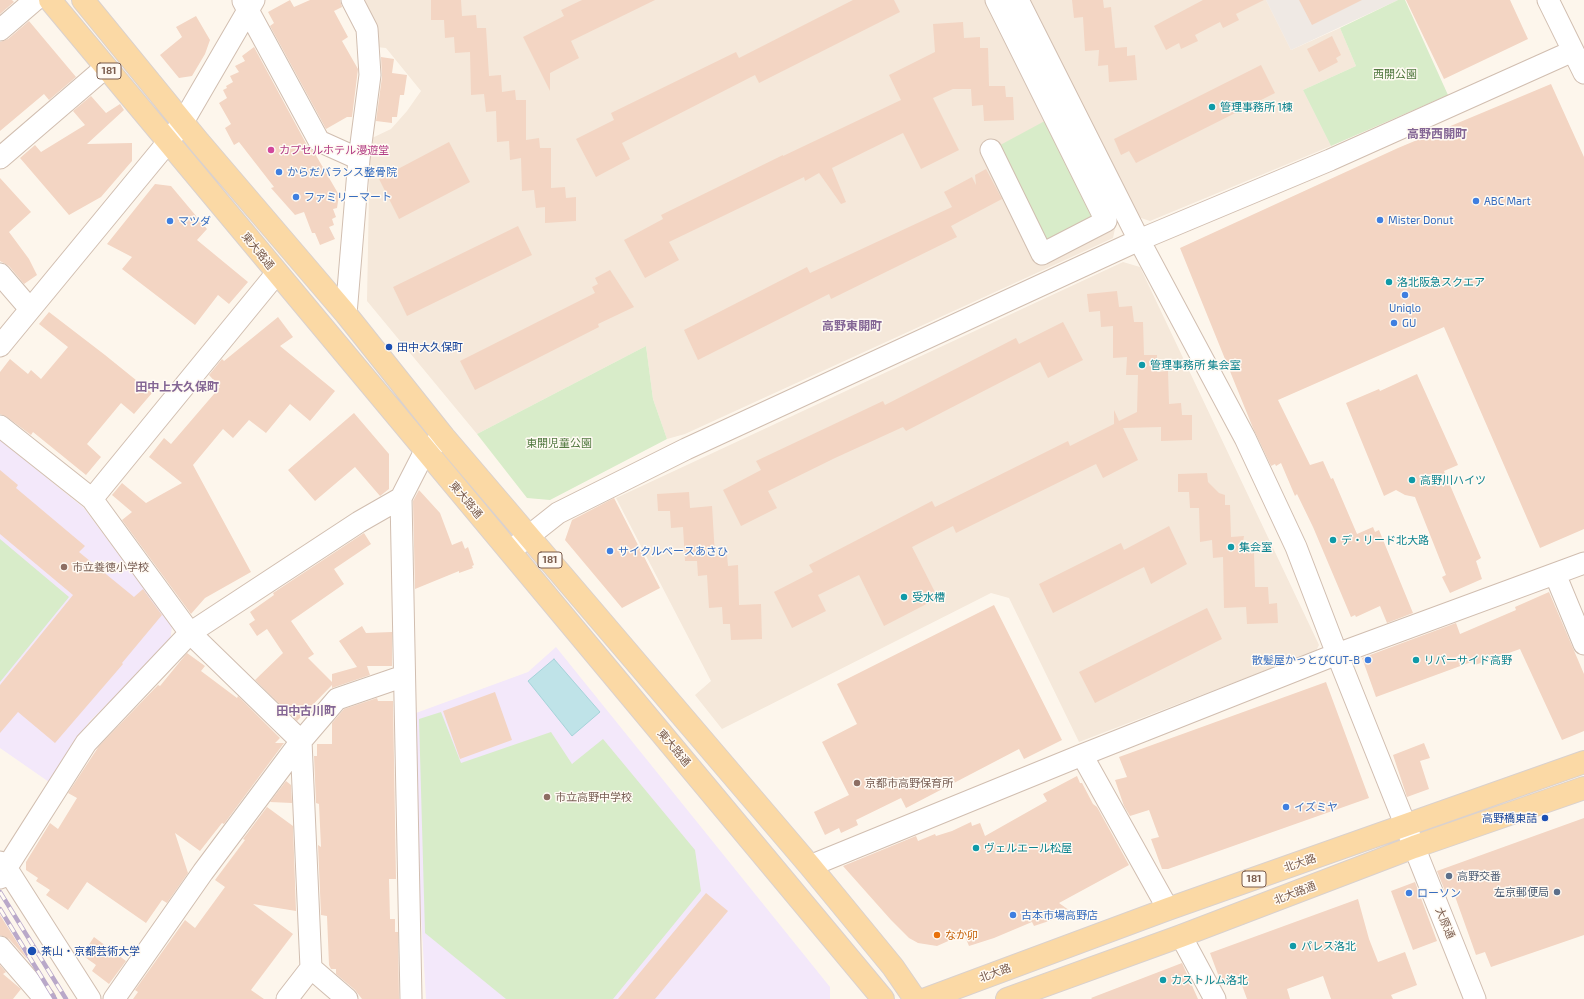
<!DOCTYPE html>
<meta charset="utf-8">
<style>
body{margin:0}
canvas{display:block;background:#fdf6ec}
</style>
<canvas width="1584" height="999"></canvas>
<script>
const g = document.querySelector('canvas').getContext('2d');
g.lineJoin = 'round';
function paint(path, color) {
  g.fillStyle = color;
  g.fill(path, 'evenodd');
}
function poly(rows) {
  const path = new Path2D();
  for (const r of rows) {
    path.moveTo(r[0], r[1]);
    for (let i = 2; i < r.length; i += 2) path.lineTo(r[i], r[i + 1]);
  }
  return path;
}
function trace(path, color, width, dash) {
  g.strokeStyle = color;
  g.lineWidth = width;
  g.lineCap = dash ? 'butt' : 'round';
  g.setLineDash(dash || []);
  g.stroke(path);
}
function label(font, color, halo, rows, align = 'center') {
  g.font = font + ' "Exo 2","Noto Sans JP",sans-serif';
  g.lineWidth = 3;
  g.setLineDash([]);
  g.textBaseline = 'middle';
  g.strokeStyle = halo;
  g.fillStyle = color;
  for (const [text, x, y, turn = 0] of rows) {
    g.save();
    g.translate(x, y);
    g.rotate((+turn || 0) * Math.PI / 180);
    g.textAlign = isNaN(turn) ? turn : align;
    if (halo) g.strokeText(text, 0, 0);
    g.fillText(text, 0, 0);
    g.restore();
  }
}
paint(poly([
 [365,0,1005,0,1116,224,1113,238,685,434,667,439,653,399,646,346,477,434,367,301,370,139,391,129,407,111,421,91,386,48,376,47],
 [1030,0,1266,0,1291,50,1340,28,1356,66,1303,90,1331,146,1150,221,1138,217],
 [1123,262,1140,267,1319,645,1316,651,1079,742,1009,598,991,593,722,729,695,695,711,681,616,498]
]), '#f5e8da');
paint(poly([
 [1266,0,1398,0,1291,50]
]), '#efe9e4');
paint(poly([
 [0,440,84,508,172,626,170,643,90,721,49,782,0,748],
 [556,647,830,987,830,999,426,999,419,881,416,713,528,672]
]), '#f3e8fa');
paint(poly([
 [1398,0,1405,0,1448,95,1331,146,1303,90,1356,66,1340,28],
 [1054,116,1106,221,1042,254,991,150],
 [646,346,653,399,667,439,550,500,527,498,477,434],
 [0,539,69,597,0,682],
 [441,712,461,763,551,732,572,764,603,739,695,850,701,891,613,999,506,999,425,933,419,719]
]), '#d8ecc9');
const water = poly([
 [554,659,600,712,572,736,528,681,554,659]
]);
paint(water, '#bfe3e8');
trace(water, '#a5d3da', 1);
paint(poly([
 [0,0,12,0,14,2,0,14],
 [290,0,294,7,310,0,340,0,342,7,334,11,348,37,342,41,358,69,352,117,347,117,326,129,270,26,274,23,268,12],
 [431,0,461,0,462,16,476,15,477,28,486,28,489,76,501,75,502,92,515,90,516,100,526,100,526,140,539,138,540,148,551,148,551,188,565,187,566,198,576,197,576,221,545,223,545,207,536,208,534,190,522,191,521,158,510,160,509,141,497,142,496,111,486,112,484,94,471,95,470,52,455,53,454,37,445,38,444,20,431,20],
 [582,0,655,0,571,41,579,58,550,73,550,91,523,37,564,16,561,10],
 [853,0,894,0,900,12,759,83,755,75,622,143,630,159,596,177,576,139,614,120,611,113,736,52,739,58],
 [1072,0,1103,0,1104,8,1111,7,1115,48,1127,47,1127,56,1135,55,1137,80,1109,82,1108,65,1098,66,1099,50,1085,51,1083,17,1074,18],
 [1203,0,1264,0,1236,14,1239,20,1223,28,1220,22,1195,35,1198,41,1181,49,1179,43,1166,50,1154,26],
 [1299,0,1362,0,1312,25],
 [1406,0,1510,0,1528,39,1444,79],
 [196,16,210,40,205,54,192,76,179,78,160,55,182,37,176,27],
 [29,21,76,77,49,100,44,94,0,131,0,42,8,39],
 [963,22,964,38,980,37,980,48,988,48,989,86,1005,86,1006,97,1013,97,1014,120,984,121,983,105,972,106,971,89,953,89,933,98,959,150,921,169,903,133,832,168,846,202,841,204,819,173,805,181,804,177,669,242,679,260,645,278,624,240,663,219,661,215,783,155,783,156,901,100,889,75,935,52,933,24],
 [1332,36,1341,55,1336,58,1338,62,1319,72,1307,49],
 [254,47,308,147,314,152,339,195,337,208,333,209,336,217,332,219,334,225,329,227,335,239,320,245,315,233,312,233,304,212,295,215,271,188,274,187,239,142,234,145,225,128,231,124,219,103,227,98,223,90,227,88,226,86,233,82,230,76,239,72,235,66,245,61,242,56],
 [381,57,394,59,392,73,407,75,404,95,400,95,397,117,392,117,392,123,376,121,382,77],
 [1261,65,1275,93,1136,163,1129,151,1121,155,1114,139],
 [1551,84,1584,157,1584,529,1540,548,1444,327,1278,400,1310,465,1323,461,1331,479,1333,478,1357,534,1373,527,1375,532,1379,530,1413,613,1387,623,1380,606,1356,617,1355,615,1351,617,1313,527,1297,494,1295,496,1281,463,1276,466,1275,464,1271,466,1253,428,1180,248,1398,148],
 [91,96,106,113,120,104,124,110,87,144,132,143,132,161,101,197,69,215,20,158,35,145,41,152,85,125,73,111],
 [449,142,470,182,399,219,379,179],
 [986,169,1002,199,951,226,957,237,831,299,829,294,698,360,684,330,807,267,810,273,952,207,944,192,972,177,976,185,975,175],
 [0,178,31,212,9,232,29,259,37,275,24,284,9,266,0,261],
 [155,184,171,186,207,229,197,240,248,282,229,304,218,295,195,325,122,269,132,257,107,244],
 [518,226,532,255,407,316,393,287],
 [610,270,634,307,598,324,599,327,475,390,460,361,595,293,592,287,598,284,595,278],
 [1117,291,1119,307,1132,306,1134,322,1143,322,1144,355,1157,355,1157,372,1168,371,1169,404,1181,403,1182,415,1192,415,1192,440,1161,441,1161,427,1123,428,1138,460,1103,478,1096,464,956,533,953,526,912,547,938,598,884,626,859,575,818,595,826,611,792,628,774,592,813,572,809,565,932,501,935,507,1068,441,1070,446,1114,424,1114,410,1119,421,1137,412,1138,375,1126,375,1127,357,1113,358,1113,326,1101,327,1100,311,1089,312,1087,294],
 [49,312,105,355,152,393,134,414,121,403,87,444,101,457,86,475,33,432,31,435,7,417,0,414,0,372,10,359,28,374,31,370,41,379,68,347,39,324],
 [278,317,293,337,280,346,335,391,310,421,290,404,266,433,249,420,233,438,223,429,193,465,251,572,205,598,191,614,122,520,132,512,112,495,122,483,146,503,182,483,149,457,164,438,171,444,220,387,209,375,222,359,224,361],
 [1063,322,1083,360,1048,378,1040,362,906,431,903,427,835,458,768,491,777,508,741,526,723,490,761,470,756,461,883,401,885,405,1016,338,1019,344],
 [1417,374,1458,465,1444,471,1481,558,1476,561,1482,579,1450,593,1442,577,1446,575,1415,497,1405,495,1396,490,1384,496,1346,403,1379,389,1380,391],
 [354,413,389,454,389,489,380,496,355,467,315,501,288,470],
 [0,470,18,485,16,488,85,546,79,552,134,597,143,589,162,615,122,663,123,664,55,743,18,712,0,733,0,685,73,595,0,534],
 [1207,473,1208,482,1219,493,1225,495,1225,505,1230,505,1231,537,1244,536,1243,542,1248,545,1251,554,1254,553,1255,587,1268,587,1269,604,1277,603,1278,623,1247,624,1246,607,1224,608,1223,557,1213,558,1212,540,1200,542,1199,508,1190,508,1189,492,1178,492,1178,474],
 [419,490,440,513,452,545,462,541,465,549,468,547,474,565,472,566,473,568,459,573,459,571,415,589,413,501],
 [689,492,690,508,712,506,715,556,727,555,728,566,738,565,739,605,761,604,762,639,731,640,730,624,723,624,722,607,709,608,707,575,698,576,697,561,685,561,683,527,671,528,670,511,658,511,657,494],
 [614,498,660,588,622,608,565,540,572,520],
 [1169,526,1187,564,1151,584,1144,567,1053,613,1039,584,1121,543,1124,550],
 [364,533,371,544,334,569,344,584,291,621,314,654,308,658,332,682,332,674,357,667,339,641,362,626,366,633,392,632,392,666,367,666,370,675,332,688,332,685,297,721,255,680,283,653,267,629,257,636,249,624,255,620,250,612,274,595,273,593],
 [1549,592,1584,674,1584,731,1562,740,1520,649,1475,665,1474,661,1376,697,1362,658,1456,623,1460,634,1516,610,1515,607],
 [994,605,1062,740,1024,759,1019,749,906,808,901,798,856,820,858,825,841,833,839,828,825,835,814,812,849,795,822,742,857,724,837,684],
 [1207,608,1222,639,1095,703,1079,672],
 [187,653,205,666,201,671,237,698,238,696,280,738,275,743,284,743,224,824,222,823,200,851,175,833,188,873,167,903,162,900,146,923,87,882,68,910,46,895,50,890,36,881,38,878,26,870,26,862,50,823,58,829,77,798,68,793,99,746,158,685,160,686],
 [1326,682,1369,798,1168,869,1162,869,1151,839,1159,837,1149,810,1130,816,1124,806,1115,780,1127,777,1119,757],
 [495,692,512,740,460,759,443,711],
 [377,698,378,701,393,701,396,879,389,879,390,919,395,919,395,932,398,932,399,999,362,999,355,990,336,974,336,969,331,969,329,965,327,916,321,915,318,845,321,847,319,804,316,803,314,756,317,756,317,744,332,744,332,723,344,709],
 [1424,743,1430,758,1420,761,1429,789,1407,797,1393,755],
 [1077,776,1080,783,1082,783,1093,804,1097,807,1129,865,1059,903,1073,913,1034,926,1032,922,994,938,969,946,964,934,937,946,918,943,909,938,891,920,843,866,916,836,918,841,935,834,936,836,952,831,971,822,972,826,980,823,985,836,1047,801,1043,794],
 [286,781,291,785,292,803,270,802],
 [267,807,293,826,296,911,253,904,293,934,251,990,264,999,133,999,138,992,135,990,185,920,195,928,225,887,215,880,245,840,243,839],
 [1584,818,1584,935,1491,967,1485,952,1476,955,1452,888,1445,891,1437,871],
 [1415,882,1437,941,1413,950,1391,891],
 [706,893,728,911,655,999,618,999],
 [1358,899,1369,939,1378,962,1405,952,1417,985,1391,995,1393,999,1331,999,1323,976,1287,989,1290,999,1247,999,1240,980,1222,985,1210,953],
 [0,915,27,958,26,958,9,939,0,935],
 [94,937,126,961,109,984,92,971,96,965,82,955],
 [1182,963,1198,999,1092,999,1091,998],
 [0,965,6,972,3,974,21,989,13,999,0,999]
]), '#f3d5c3');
const minor = poly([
 [352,0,367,29,370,75,359,159],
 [1018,0,1139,240,1245,438,1296,547,1337,654,1475,999],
 [1548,0,1584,73],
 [243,1,319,141,359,159,346,314],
 [0,30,35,0],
 [991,150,1042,254,1106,221,996,0],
 [0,158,106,67],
 [0,274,30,309],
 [0,346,168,142,183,122,254,0],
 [0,426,92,499,190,633,301,741,311,968,347,999],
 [92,499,276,274],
 [510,551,558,513,686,449,1139,240,1330,160,1573,51],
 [1555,574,1584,644],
 [1082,755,1168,909],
 [0,862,7,869,90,999],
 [810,866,1082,755,1337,654,1584,563],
 [0,878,86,743,190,633,359,522,401,498],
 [1181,936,1215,999],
 [0,947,45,999],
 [114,999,203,872,301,741,337,699,404,676],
 [287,999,311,968],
 [411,999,401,498,425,451,444,437]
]);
const major = poly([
 [50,0,883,999],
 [83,0,199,142,346,314,444,437,810,866,893,967,915,999],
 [926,999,1168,909,1584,762],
 [1007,999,1181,936,1414,847,1584,788]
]);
trace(minor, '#d1beb0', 23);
trace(major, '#dad1cd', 24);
trace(minor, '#fff', 21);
trace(major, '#fbd9a5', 22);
const rail = poly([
 [0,892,66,999],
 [0,909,55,999]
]);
trace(rail, '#b9a8c9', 4.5);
trace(rail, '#fffaf3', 3, [9]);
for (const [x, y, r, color] of [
 [1212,107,4,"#0f9aa8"],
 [271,150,4,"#d1479c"],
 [279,172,4,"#3f7fe0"],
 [296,197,4,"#3f7fe0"],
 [1476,201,4,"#3f7fe0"],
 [1380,220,4,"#3f7fe0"],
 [170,221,4,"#3f7fe0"],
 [1389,282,4,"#0f9aa8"],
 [1405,295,4,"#3f7fe0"],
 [1394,323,4,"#3f7fe0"],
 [389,347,4,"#1a4fb4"],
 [1142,365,4,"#0f9aa8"],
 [1412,480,4,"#0f9aa8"],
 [1333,540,4,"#0f9aa8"],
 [1231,547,4,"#0f9aa8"],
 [610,551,4,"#3f7fe0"],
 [64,567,4,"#8d6e63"],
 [904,597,4,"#0f9aa8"],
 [1368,660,4,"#3f7fe0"],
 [1416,660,4,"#0f9aa8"],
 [857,783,4,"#8d6e63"],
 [547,797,4,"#8d6e63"],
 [1286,807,4,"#3f7fe0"],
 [1545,818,4,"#1a4fb4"],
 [976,848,4,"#0f9aa8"],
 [1449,876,4,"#5c6f8a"],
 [1557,892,4,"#5c6f8a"],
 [1409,893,4,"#3f7fe0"],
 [1013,915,4,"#3f7fe0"],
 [937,935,4,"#e8710a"],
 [1293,946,4,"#0f9aa8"],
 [32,951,5,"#1a4fb4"],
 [1163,980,4,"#0f9aa8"]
]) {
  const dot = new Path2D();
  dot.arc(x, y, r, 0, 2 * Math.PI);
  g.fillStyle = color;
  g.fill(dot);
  trace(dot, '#fffaf3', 1.5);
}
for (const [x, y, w] of [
 [109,71,24],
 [550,560,24],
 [1254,879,24]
]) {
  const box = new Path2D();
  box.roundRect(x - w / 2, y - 8, w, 16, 3);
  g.fillStyle = '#fffaf3';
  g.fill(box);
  trace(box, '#7a5c4d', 1);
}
label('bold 10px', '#7a5c4d', null, [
 ["181",109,71],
 ["181",550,560],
 ["181",1254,879]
]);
label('11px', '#537a41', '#fffaf3', [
 ["西開公園",1395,74],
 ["東開児童公園",559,443]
]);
label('11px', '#0d838f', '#fffaf3', [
 ["管理事務所 1棟",1220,107],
 ["洛北阪急スクエア",1397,282],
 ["管理事務所 集会室",1150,365],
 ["高野川ハイツ",1420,480],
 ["デ・リード北大路",1341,540],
 ["集会室",1239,547],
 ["受水槽",912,597],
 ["リバーサイド高野",1424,660],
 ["ヴェルエール松屋",984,848],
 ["パレス洛北",1301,946],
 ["カストルム洛北",1171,980]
], 'left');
label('11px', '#b23c85', '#fffaf3', [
 ["カプセルホテル漫遊堂",279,150]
], 'left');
label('11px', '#366cbe', '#fffaf3', [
 ["からだバランス整骨院",287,172],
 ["ファミリーマート",304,197],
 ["ABC Mart",1484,201],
 ["Mister Donut",1388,220],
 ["マツダ",178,221],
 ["Uniqlo",1405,308,"center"],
 ["GU",1402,323],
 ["サイクルベースあさひ",618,551],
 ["散髪屋かっとびCUT-B",1360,660,"right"],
 ["イズミヤ",1294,807],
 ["ローソン",1417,893],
 ["古本市場高野店",1021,915]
], 'left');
label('11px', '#7a5c4d', '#fffaf3', [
 ["東大路通",258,251,51],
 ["東大路通",466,500,50],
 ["東大路通",674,748,50],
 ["北大路",1300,863,-19],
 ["北大路通",1295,893,-21],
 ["大原通",1445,923,67],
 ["北大路",995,973,-20]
]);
label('11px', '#164399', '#fffaf3', [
 ["田中大久保町",397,347],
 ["高野橋東詰",1537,818,"right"],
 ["茶山・京都芸術大学",41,951]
], 'left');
label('11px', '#785e54', '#fffaf3', [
 ["市立養徳小学校",72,567],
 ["京都市高野保育所",865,783],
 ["市立高野中学校",555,797]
], 'left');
label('11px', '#4e5e75', '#fffaf3', [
 ["高野交番",1457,876],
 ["左京郵便局",1549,892,"right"]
], 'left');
label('11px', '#c56008', '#fffaf3', [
 ["なか卯",945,935]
], 'left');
label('bold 12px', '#846695', '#fffaf3', [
 ["高野西開町",1437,134],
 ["高野東開町",852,326],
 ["田中上大久保町",177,387],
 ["田中古川町",306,711]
]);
</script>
